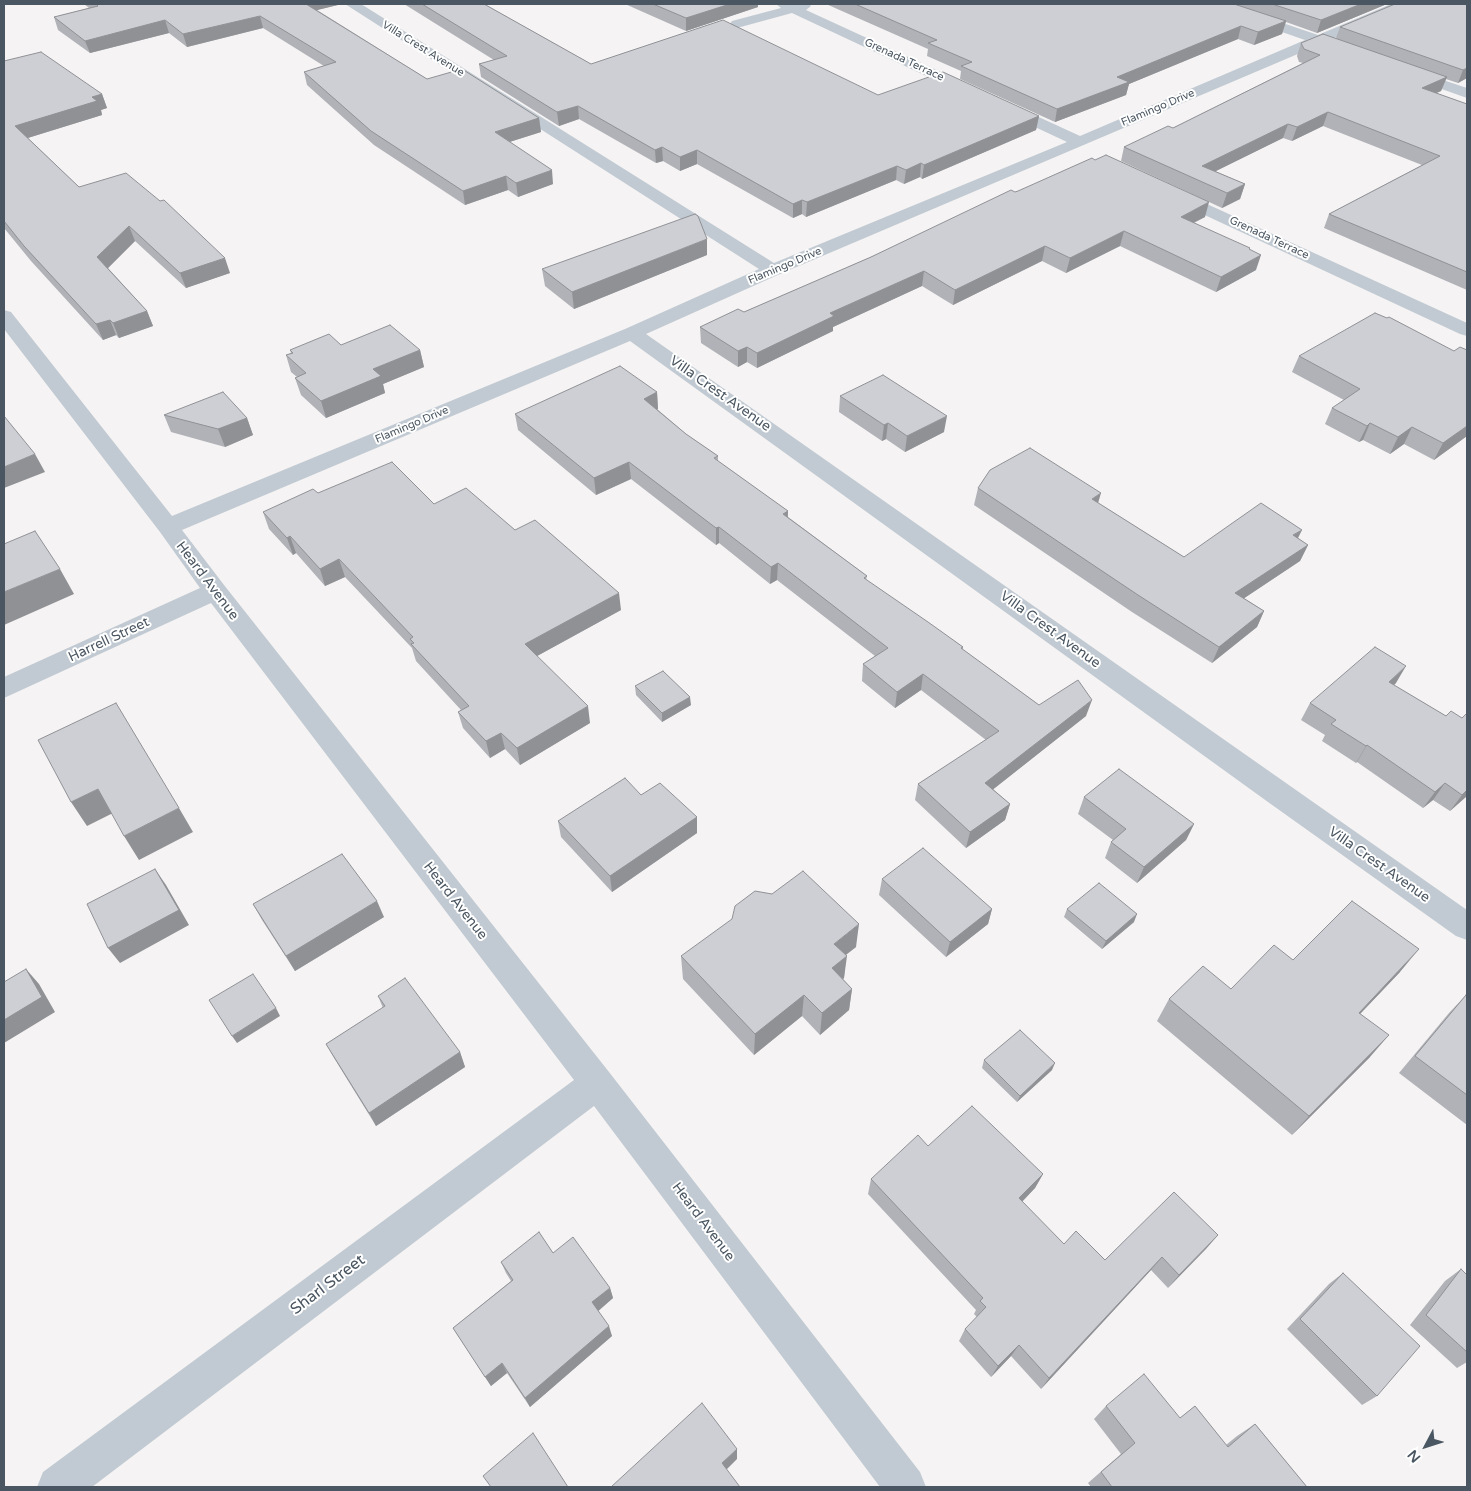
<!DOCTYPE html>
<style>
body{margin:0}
#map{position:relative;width:1471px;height:1491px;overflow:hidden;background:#f5f3f3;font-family:"Varela Round",sans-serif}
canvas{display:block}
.frame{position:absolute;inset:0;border:5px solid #4a5661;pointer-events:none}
.north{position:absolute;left:1401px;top:1421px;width:50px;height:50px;-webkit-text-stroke:4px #fff;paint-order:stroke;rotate:230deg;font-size:14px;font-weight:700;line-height:20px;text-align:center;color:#4a5661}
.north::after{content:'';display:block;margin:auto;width:18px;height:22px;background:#4a5661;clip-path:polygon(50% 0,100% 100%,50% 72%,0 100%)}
</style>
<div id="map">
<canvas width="1471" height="1491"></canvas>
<div class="frame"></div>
<div class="north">N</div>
</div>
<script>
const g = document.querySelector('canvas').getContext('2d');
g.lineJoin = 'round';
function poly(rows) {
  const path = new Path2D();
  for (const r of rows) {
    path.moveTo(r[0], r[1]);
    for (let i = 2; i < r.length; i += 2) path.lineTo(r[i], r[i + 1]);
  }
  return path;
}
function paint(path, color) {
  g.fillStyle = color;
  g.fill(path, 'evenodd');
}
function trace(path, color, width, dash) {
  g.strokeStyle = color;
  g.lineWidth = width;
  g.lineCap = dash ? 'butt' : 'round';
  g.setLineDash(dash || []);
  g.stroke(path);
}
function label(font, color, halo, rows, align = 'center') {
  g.font = font + ' "Varela Round",sans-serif';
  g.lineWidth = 4;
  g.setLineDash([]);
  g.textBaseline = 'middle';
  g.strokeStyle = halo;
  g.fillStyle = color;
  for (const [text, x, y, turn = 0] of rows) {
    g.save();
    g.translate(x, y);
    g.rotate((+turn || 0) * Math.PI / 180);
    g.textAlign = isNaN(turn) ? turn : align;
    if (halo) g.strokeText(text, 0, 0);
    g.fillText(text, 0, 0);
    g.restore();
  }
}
paint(poly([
 [345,4,361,4,774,263,1067,142,792,13,737,28,732,27,730,24,732,21,781,8,776,4,809,4,811,6,806,10,1080,136,1305,40,1210,7,1208,4,1227,4,1318,35,1391,4,1409,4,1407,7,1330,40,1331,42,1329,45,1319,45,780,274,646,334,1467,910,1467,940,1456,936,1268,802,630,341,182,530,224,585,609,1072,920,1472,926,1487,880,1487,594,1106,92,1487,37,1487,43,1472,574,1080,211,603,4,698,4,677,200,588,160,532,4,329,4,310,11,312,172,516,625,329,759,269,345,4],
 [1410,69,1467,88,1467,98,1405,76,1403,73,1405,70,1410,69],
 [1172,188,1467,323,1467,336,1460,334,1166,197,1163,193,1166,189,1172,188]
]), '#c1cad2');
paint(poly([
 [84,4,342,4,317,10,427,79,539,118,541,132,509,142,553,184,518,197,508,190,465,205,374,145,307,85,304,72,324,66,263,28,187,47,169,33,90,53,58,30,54,17,89,8],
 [404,4,484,4,591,64,878,95,1039,116,1036,130,922,179,920,177,904,184,896,180,806,217,802,214,793,218,697,164,680,171,663,161,656,163,579,119,559,126,481,77,479,64,494,60],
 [625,4,758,4,758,7,686,31],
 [826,4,1387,4,1317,33,1286,22,1282,34,1254,45,1238,39,1129,84,1126,95,1055,122,960,79,961,71,927,56,928,49],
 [1467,4,1467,78,1458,83,1446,79,1441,91,1436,93,1467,104,1467,290,1324,228,1329,214,1422,165,1323,126,1292,141,1283,138,1215,171,1245,184,1240,199,1222,208,1121,161,1124,147,1173,128,1303,63,1299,62,1297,56,1301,43,1336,38,1340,27],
 [4,61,102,94,107,108,101,110,102,115,28,138,79,187,230,273,186,288,135,241,108,268,147,311,153,326,119,338,116,335,103,340,31,261,4,228],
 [1015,192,1205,217,1194,223,1250,250,1256,270,1216,292,1120,246,1066,273,1042,261,953,305,922,286,833,327,833,331,757,368,747,362,738,367,701,343,700,327,744,312,871,257],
 [707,255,574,309,545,286,542,269],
 [341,345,420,350,424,367,383,384,385,393,326,418,301,395,295,378,297,377,291,372,286,355,291,353,290,350],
 [1299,356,1467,436,1434,460,1404,444,1390,454,1363,440,1359,442,1325,424,1332,408,1344,400,1292,372],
 [657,392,658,409,657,409,686,434,718,456,718,461,788,511,788,517,867,576,866,580,963,647,963,650,1039,705,1086,716,993,789,1010,804,1005,820,966,848,915,800,918,784,986,740,921,690,895,708,862,681,863,664,875,656,777,580,770,584,719,543,716,545,631,479,596,495,518,430,515,414],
 [840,396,944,432,905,452,886,439,882,441,839,412],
 [164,415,247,418,253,435,225,447,171,432],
 [978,488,1098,503,1184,557,1298,538,1308,545,1300,561,1244,598,1264,611,1257,627,1212,663,1132,612,974,505],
 [318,493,434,504,515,530,621,610,537,656,590,723,520,765,505,749,490,758,463,728,458,712,461,710,416,661,412,648,345,577,325,586,296,553,293,555,269,529,263,512],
 [1396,683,1394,685,1446,716,1462,718,1467,713,1467,796,1450,811,1433,800,1423,808,1357,762,1356,763,1322,741,1325,735,1301,720,1310,703],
 [635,686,691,705,662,722,636,695],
 [641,795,697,817,697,833,612,892,561,837,558,821],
 [1084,797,1194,824,1186,840,1137,883,1105,858,1111,842,1113,840,1078,814],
 [882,879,992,909,988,924,946,957,879,895],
 [253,904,384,917,295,971,262,920],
 [1067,909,1134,922,1102,949,1064,917],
 [856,947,846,955,844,978,843,979,852,989,849,1010,820,1035,802,1016,754,1055,683,979,681,956],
 [1293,960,1400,972,1360,1014,1370,1057,1292,1135,1157,1021,1169,999,1231,989],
 [1466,995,1467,996,1467,1125,1399,1073,1449,1013],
 [378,996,460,1052,465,1067,376,1126,334,1058,326,1044,383,1008],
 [984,1060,1052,1070,1017,1102,982,1068],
 [928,1146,1043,1174,1035,1188,1022,1202,1064,1244,1105,1260,1218,1235,1168,1288,1151,1270,1041,1389,1011,1356,991,1377,959,1341,965,1329,977,1317,974,1314,976,1310,868,1194,871,1179],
 [553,1253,610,1288,613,1298,598,1311,612,1336,530,1407,507,1373,491,1386,453,1328,511,1281,506,1273,501,1262],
 [1461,1269,1467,1275,1467,1362,1457,1368,1410,1325,1445,1281],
 [1343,1273,1377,1396,1362,1405,1287,1329,1329,1284],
 [1106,1406,1180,1418,1195,1406,1226,1445,1237,1436,1255,1424,1307,1487,1091,1487,1088,1483,1121,1454,1094,1419]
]), '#b0b2b7');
paint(poly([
 [302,4,342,4,305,13],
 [730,4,758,4,758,7,686,31,686,18],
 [1361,4,1387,4,1317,33,1321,20],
 [260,16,263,28,187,47,183,34],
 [165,20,169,33,90,53,85,41],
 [1286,21,1282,34,1254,45,1258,32],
 [1241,26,1238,39,1129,84,1126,95,1055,122,1057,109,1117,77],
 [1467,68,1467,78,1458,83,1463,70],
 [1447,77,1441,91,1417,102,1422,88],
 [102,94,107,108,101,110,102,115,21,140,15,126,92,97],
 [578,106,579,119,559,126,557,112],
 [1328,112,1323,126,1292,141,1297,127],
 [1039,116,1036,130,922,179,924,165],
 [539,118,541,132,497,146,495,132],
 [1288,124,1283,138,1198,180,1202,166],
 [662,147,663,161,656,163,655,150],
 [697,150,697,164,680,171,680,157],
 [921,163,920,177,904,184,906,170],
 [897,166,896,180,806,217,807,202],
 [552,170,553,184,518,197,516,183],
 [506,176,508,190,465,205,463,191],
 [1245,184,1240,199,1222,208,1227,193],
 [802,200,802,214,793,218,793,204],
 [1209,202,1205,217,1176,231,1181,217],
 [129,226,135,241,104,272,97,257],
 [1124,231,1120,246,1066,273,1070,258],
 [707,239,707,255,574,309,572,292],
 [1045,246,1042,261,953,305,955,290],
 [1261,255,1256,270,1216,292,1221,277],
 [225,258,230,273,186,288,180,273],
 [924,271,922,286,833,327,833,331,757,368,757,353,830,313],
 [147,311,153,326,119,338,113,323],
 [110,320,116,335,103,340,96,324],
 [747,347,747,362,738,367,738,351],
 [420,350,424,367,383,384,385,393,326,418,321,401,373,369],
 [657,392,658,409,645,415,644,399],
 [947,416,944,432,905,452,907,436],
 [247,418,253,435,225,447,218,429],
 [888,423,886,439,882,441,884,425],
 [1370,423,1363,440,1359,442,1367,426],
 [1467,426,1467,436,1434,460,1443,443],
 [1412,427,1404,444,1390,454,1398,437],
 [35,454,45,472,4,488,4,467],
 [629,462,631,479,596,495,594,478],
 [1101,493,1096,510,1092,499],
 [788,511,787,528,783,514],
 [719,527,719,543,716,545,716,528],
 [1302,530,1294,546,1293,535],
 [290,536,296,553,293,555,287,538],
 [1308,545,1300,561,1228,609,1235,593],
 [339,559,345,577,325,586,320,569],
 [778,563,777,580,770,584,771,567],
 [60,569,74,594,4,625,4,592],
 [619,593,621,610,528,661,525,644],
 [1264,611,1257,627,1212,663,1219,647],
 [1406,666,1396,683,1379,699,1389,682],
 [923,674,921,690,895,708,897,692],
 [690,697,691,705,662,722,662,713],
 [1092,700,1086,716,981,799,985,783],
 [588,706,590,723,520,765,517,748],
 [501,733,505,749,490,758,486,741],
 [1367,745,1357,762,1356,763,1366,746],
 [1445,783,1433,800,1423,808,1435,792],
 [98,789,113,813,87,826,71,802],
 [1467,790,1467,796,1450,811,1462,795],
 [1010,804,1005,820,966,848,970,832],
 [179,808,193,832,139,860,124,836],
 [697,817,697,833,612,892,610,876],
 [1194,824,1186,840,1137,883,1144,867],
 [155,869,166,885,189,925,120,963,108,948],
 [377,901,384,917,295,971,286,956],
 [992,909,988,924,946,957,950,942],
 [1137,914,1134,922,1102,949,1106,941],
 [859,924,856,947,831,966,834,944],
 [1419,949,1400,972,1341,1034,1359,1013],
 [847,956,844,978,829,990,832,968],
 [26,969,39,984,55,1012,4,1043,4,1020],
 [852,989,849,1010,820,1035,822,1013],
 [804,995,802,1016,754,1055,755,1034],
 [276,1008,280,1016,237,1043,232,1036],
 [1389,1035,1370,1057,1292,1135,1309,1116],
 [460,1052,465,1067,376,1126,369,1113],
 [1055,1063,1052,1070,1017,1102,1020,1096],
 [1043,1174,1035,1188,1012,1212,1019,1198],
 [1218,1235,1206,1249,1168,1288,1179,1275],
 [1162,1257,1151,1270,1041,1389,1049,1378],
 [610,1288,613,1298,596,1313,592,1302],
 [609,1326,612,1336,530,1407,525,1398],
 [1019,1345,1011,1356,991,1377,998,1366],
 [502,1363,507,1373,491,1386,485,1377],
 [737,1449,737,1459,723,1473,722,1463]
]), '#909195');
const building = poly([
 [96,4,306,4,427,79,462,69,539,118,495,132,552,170,516,183,506,176,463,191,371,131,304,72,336,62,260,16,183,34,165,20,85,41,54,17,98,6,96,4],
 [422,4,484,4,591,64,723,20,878,95,943,72,1039,116,924,165,921,163,906,170,897,166,807,202,802,200,793,204,697,150,680,157,662,147,655,150,578,106,557,112,479,64,507,56,422,4],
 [653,4,730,4,686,18,653,4],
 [855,4,1234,4,1286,21,1258,32,1241,26,1117,77,1129,82,1057,109,961,66,972,62,928,43,937,40,855,4],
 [1272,4,1361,4,1321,20,1272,4],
 [1395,4,1467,4,1467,68,1463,70,1340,27,1395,4],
 [1323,34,1447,77,1422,88,1467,104,1467,272,1329,214,1440,156,1328,112,1297,127,1288,124,1202,166,1245,184,1227,193,1124,147,1168,126,1173,128,1320,55,1304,49,1301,43,1323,34],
 [41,52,102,94,92,97,97,101,15,126,79,187,126,173,160,201,164,200,225,258,180,273,129,226,97,257,147,311,113,323,110,320,96,324,24,246,4,221,4,61,41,52],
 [1106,155,1209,202,1181,217,1250,248,1249,249,1261,255,1221,277,1124,231,1070,258,1045,246,955,290,924,271,830,313,834,316,757,353,747,347,738,351,700,327,738,309,744,312,871,257,1011,190,1015,192,1018,191,1092,158,1095,160,1106,155],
 [695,214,698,216,707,239,572,292,542,269,695,214],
 [1375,313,1387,318,1389,317,1454,351,1460,347,1467,350,1467,426,1443,443,1412,427,1398,437,1370,423,1367,426,1332,408,1360,389,1299,356,1375,313],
 [390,325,420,350,373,369,381,376,321,401,295,378,306,373,286,355,293,353,290,350,329,334,341,345,390,325],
 [620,366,657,392,644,399,686,434,718,456,714,458,788,511,783,514,867,576,864,578,928,622,963,647,961,648,1039,705,1078,680,1092,700,985,783,1010,804,970,832,918,784,999,731,923,674,897,692,863,664,888,648,778,563,771,567,719,527,716,528,629,462,594,478,515,414,620,366],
 [883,375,947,416,907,436,888,423,884,425,840,396,883,375],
 [223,392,247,418,218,429,164,415,223,392],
 [4,416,35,454,4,467,4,416],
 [1030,448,1101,493,1092,499,1184,557,1261,503,1302,530,1293,535,1308,545,1235,593,1264,611,1219,647,1138,595,978,488,990,470,1030,448],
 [392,462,434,504,466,488,515,530,535,520,619,593,525,644,588,706,517,748,501,733,486,741,458,712,469,706,411,644,414,643,410,639,413,637,339,559,320,569,290,536,287,538,263,512,313,489,318,493,392,462],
 [35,531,60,569,4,592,4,544,35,531],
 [1375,647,1406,666,1389,682,1446,716,1451,711,1462,718,1467,713,1467,790,1462,795,1445,783,1435,792,1367,745,1366,746,1331,724,1336,720,1310,703,1375,647],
 [663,671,690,697,662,713,635,686,663,671],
 [116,703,179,808,124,836,98,789,71,802,38,740,116,703],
 [1119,769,1194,824,1144,867,1111,842,1126,829,1084,797,1119,769],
 [625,778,641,795,660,783,697,817,610,876,558,821,625,778],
 [923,848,992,909,950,942,882,879,923,848],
 [342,854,377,901,286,956,253,904,342,854],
 [155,869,179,910,108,948,87,904,155,869],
 [803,871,859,924,834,944,847,956,832,968,852,989,822,1013,804,995,755,1034,681,956,732,919,735,906,755,891,772,894,803,871],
 [1099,883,1137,914,1106,941,1067,909,1099,883],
 [1352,901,1419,949,1359,1013,1389,1035,1309,1116,1169,999,1203,966,1231,989,1274,945,1293,960,1352,901],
 [26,969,42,997,4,1020,4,982,26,969],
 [253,974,276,1008,232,1036,209,1000,253,974],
 [405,978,460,1052,369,1113,326,1044,385,1006,378,996,405,978],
 [1466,995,1467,996,1467,1095,1415,1056,1466,995],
 [1020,1030,1055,1063,1020,1096,984,1060,1020,1030],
 [972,1106,1043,1174,1019,1198,1064,1244,1076,1231,1105,1260,1174,1192,1218,1235,1179,1275,1162,1257,1049,1378,1019,1345,998,1366,965,1329,986,1307,980,1301,983,1298,871,1179,918,1135,928,1146,972,1106],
 [539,1232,553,1253,573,1237,610,1288,592,1302,609,1326,525,1398,502,1363,485,1377,453,1328,513,1280,501,1262,539,1232],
 [1461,1269,1467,1275,1467,1352,1426,1315,1461,1269],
 [1343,1273,1420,1346,1377,1396,1300,1319,1343,1273],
 [1144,1374,1180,1418,1195,1406,1228,1447,1255,1424,1307,1487,1112,1487,1101,1472,1135,1443,1106,1406,1144,1374],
 [702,1403,737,1449,722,1463,740,1487,611,1487,702,1403],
 [533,1433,568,1487,491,1487,483,1476,533,1433]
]);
paint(building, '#cdcfd5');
trace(building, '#909195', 1);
label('11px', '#4a5661', '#fff', [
 ["Villa Crest Avenue",423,49,32],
 ["Grenada Terrace",904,60,25],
 ["Flamingo Drive",1158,108,-23],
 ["Grenada Terrace",1269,238,25],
 ["Flamingo Drive",785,266,-23],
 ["Flamingo Drive",412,425,-23]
]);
label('14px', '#4a5661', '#fff', [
 ["Villa Crest Avenue",720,394,35],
 ["Heard Avenue",207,581,53],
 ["Villa Crest Avenue",1050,630,36],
 ["Harrell Street",109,640,-25],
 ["Villa Crest Avenue",1379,865,35],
 ["Heard Avenue",455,901,52],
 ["Heard Avenue",703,1222,53]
]);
label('16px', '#4a5661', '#fff', [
 ["Sharl Street",328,1285,-37]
]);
</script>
